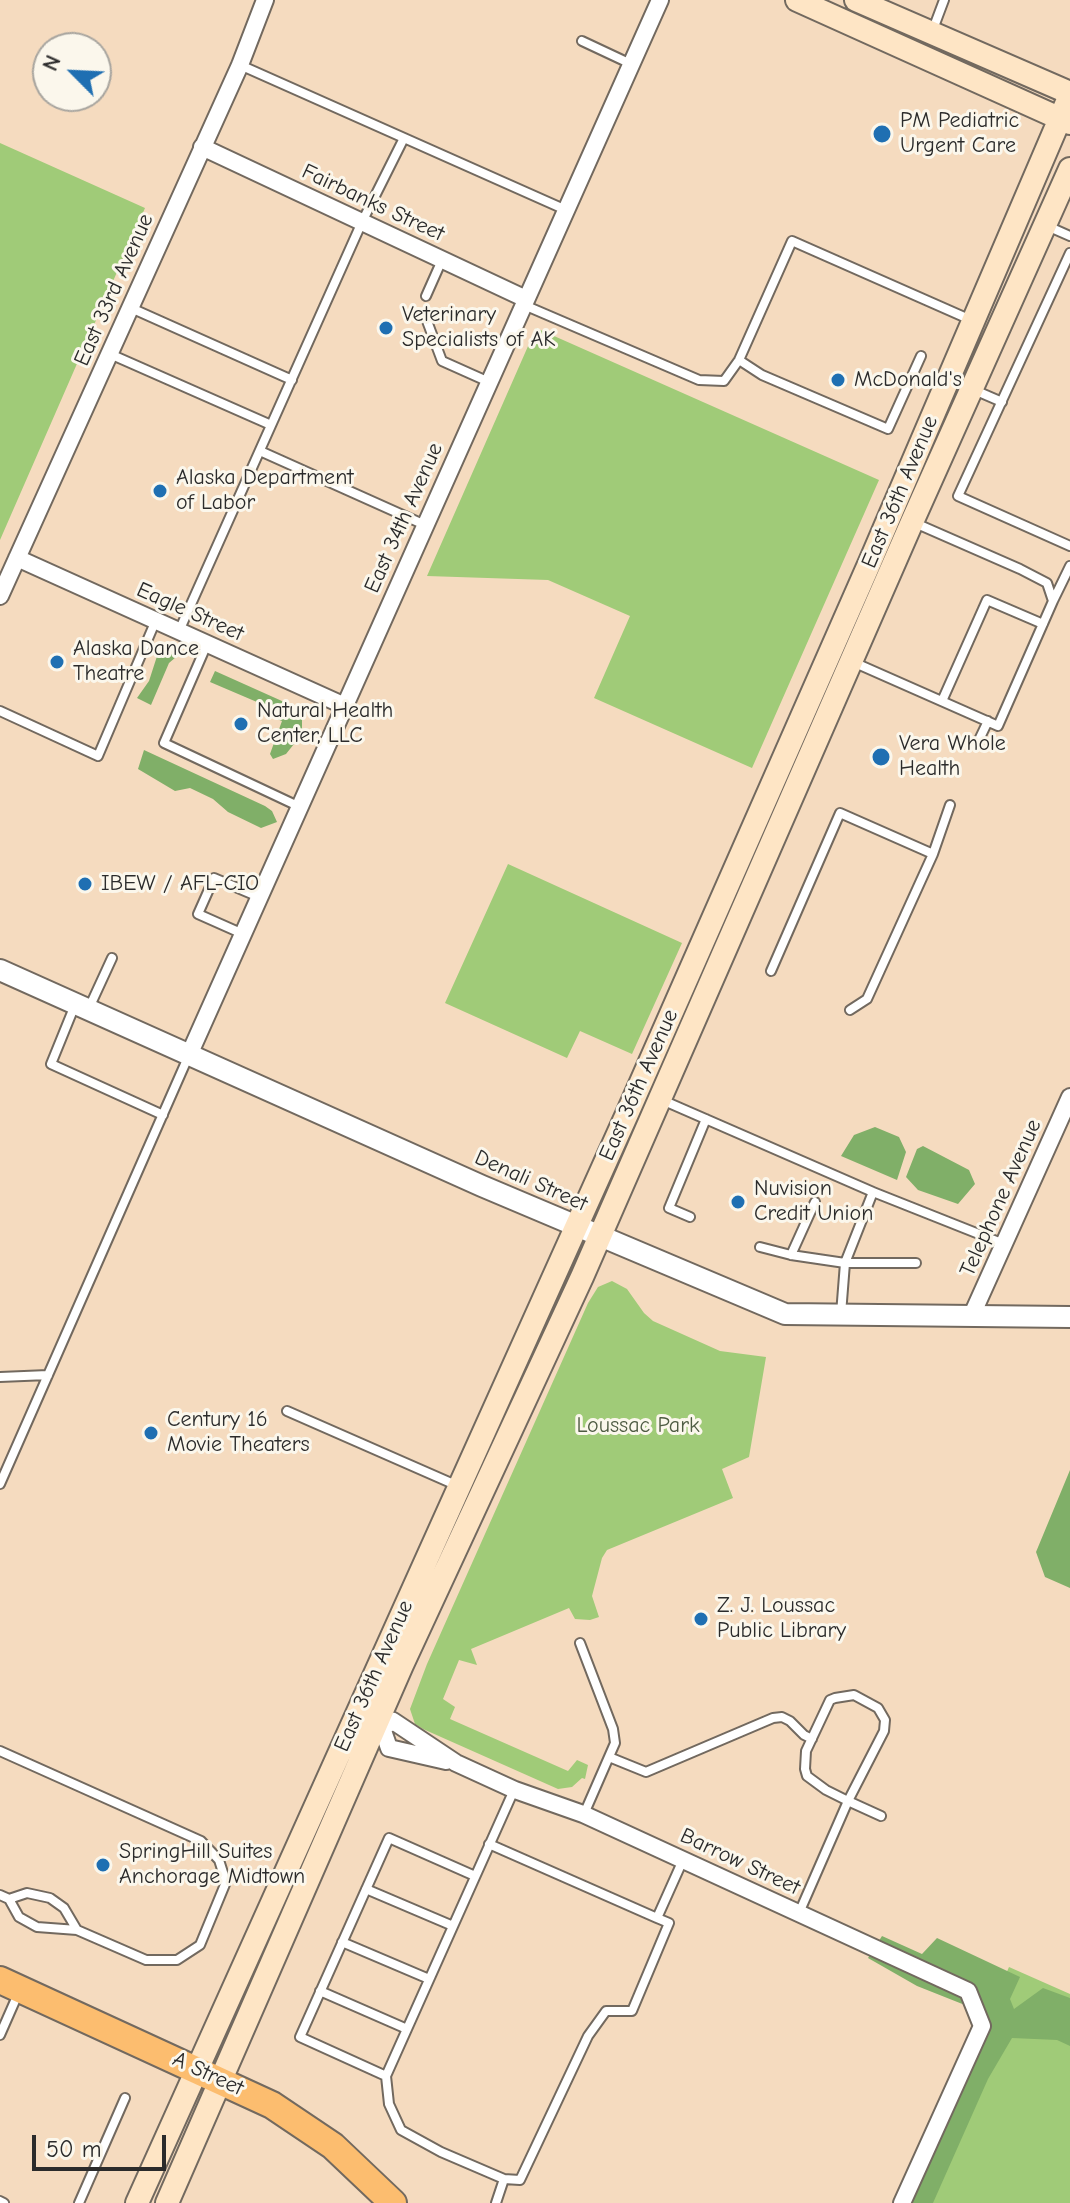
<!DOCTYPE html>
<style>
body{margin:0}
#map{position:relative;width:1070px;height:2203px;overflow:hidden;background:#f5dbbf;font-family:"Comic Neue",sans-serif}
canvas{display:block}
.north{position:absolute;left:32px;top:32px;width:80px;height:80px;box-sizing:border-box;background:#fbf7ec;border:2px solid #a8a59f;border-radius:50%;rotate:294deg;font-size:22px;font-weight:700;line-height:32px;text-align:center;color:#2b2b2b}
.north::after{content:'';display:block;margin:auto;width:28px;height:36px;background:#1f6fb2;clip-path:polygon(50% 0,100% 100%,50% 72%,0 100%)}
.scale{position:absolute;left:32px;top:2135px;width:134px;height:36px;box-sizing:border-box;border:4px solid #2b2b2b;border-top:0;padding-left:10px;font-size:24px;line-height:28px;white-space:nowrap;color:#2b2b2b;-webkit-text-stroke:6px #fbf7ec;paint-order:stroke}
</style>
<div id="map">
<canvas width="1070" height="2203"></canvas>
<div class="north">N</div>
<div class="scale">50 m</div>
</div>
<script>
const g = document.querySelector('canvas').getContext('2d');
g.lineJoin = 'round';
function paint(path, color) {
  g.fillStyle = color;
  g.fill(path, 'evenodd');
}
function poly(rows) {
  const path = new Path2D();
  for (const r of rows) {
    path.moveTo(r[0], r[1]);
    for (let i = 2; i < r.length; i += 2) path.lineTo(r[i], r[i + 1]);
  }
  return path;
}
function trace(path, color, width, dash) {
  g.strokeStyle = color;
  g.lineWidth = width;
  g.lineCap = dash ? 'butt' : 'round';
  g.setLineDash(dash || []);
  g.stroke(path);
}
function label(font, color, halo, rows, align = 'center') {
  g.font = font + ' "Comic Neue",sans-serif';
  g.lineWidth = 6;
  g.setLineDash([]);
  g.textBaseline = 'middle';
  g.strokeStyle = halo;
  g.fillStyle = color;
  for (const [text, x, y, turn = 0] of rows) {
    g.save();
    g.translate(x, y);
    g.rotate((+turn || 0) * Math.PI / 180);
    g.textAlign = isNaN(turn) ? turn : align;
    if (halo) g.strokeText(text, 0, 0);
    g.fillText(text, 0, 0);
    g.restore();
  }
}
paint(poly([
 [0,143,145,208,0,540],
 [536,328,879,480,752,768,594,698,630,616,548,580,427,576],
 [508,864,682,943,632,1054,580,1031,567,1058,445,1003],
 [612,1281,627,1289,644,1313,653,1321,720,1351,766,1357,749,1457,722,1469,733,1498,607,1550,602,1558,592,1596,599,1617,590,1620,575,1619,569,1608,471,1649,477,1665,459,1660,443,1699,455,1707,450,1719,568,1771,577,1760,588,1765,585,1779,582,1778,572,1787,558,1789,423,1729,415,1724,410,1709,427,1664,588,1303,598,1287],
 [1009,1967,1070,1994,1070,2203,905,2203]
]), '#a0cb78');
paint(poly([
 [159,650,167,651,176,657,169,663,151,705,137,698,149,681],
 [215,671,302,710,302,734,286,754,273,759,270,754,282,721,269,716,271,708,210,682],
 [144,750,265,806,272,811,277,822,261,828,228,812,213,799,190,788,175,791,138,769],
 [875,1127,899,1137,906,1152,897,1180,841,1156,854,1135],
 [923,1146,969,1170,975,1184,958,1204,918,1190,906,1177,917,1149],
 [1070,1470,1070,1588,1045,1577,1036,1552],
 [882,1936,922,1954,937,1938,1020,1977,1010,1999,1014,2009,1043,1988,1070,1998,1070,2046,1057,2040,1012,2038,988,2079,933,2203,909,2203,980,2011,917,1986,868,1958]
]), '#80af68');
const service = poly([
 [932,32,944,0],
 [582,41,631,64],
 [240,65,566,210],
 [1045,225,1070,236],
 [1070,253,958,496,1070,546],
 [426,296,442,260],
 [524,305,699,380,724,381,739,360,792,241,971,320],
 [131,308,292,380],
 [427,321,442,361,489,382],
 [110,354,271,425],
 [739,360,762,375,888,429,921,356],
 [972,389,1002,402],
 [260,451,425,525],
 [1053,601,1070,566],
 [179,631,362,222,404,138],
 [207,644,164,743,300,807],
 [853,662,998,726,1053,601,1047,583,1020,569,915,523],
 [942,701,987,600,1043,624],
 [0,711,98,756,156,620],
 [977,744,988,721],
 [933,854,950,805],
 [243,934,198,914,214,878,259,897],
 [771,971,840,813,933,854,867,999,850,1010],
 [75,1005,51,1064,163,1115],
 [89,1008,112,958],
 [662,1100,873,1192],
 [690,1217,669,1208,706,1119],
 [760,1247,791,1255,845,1263,916,1263],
 [791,1255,815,1202],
 [841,1314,845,1263,873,1192,1004,1244],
 [0,1377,48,1375],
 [287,1411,458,1486],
 [0,1484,189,1055],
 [580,1643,613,1729,615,1743,584,1814],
 [0,1751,201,1841,219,1860,226,1882,200,1945,177,1960,146,1960,77,1930,37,1927,19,1917,9,1899,0,1895],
 [609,1757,646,1772,773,1718,782,1717,790,1721,804,1735,812,1739],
 [489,1844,657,1918],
 [475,1876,389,1838,300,2037,386,2076,514,1790],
 [366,1889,453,1926],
 [9,1899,27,1893,50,1898,64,1908,77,1930],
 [799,1913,848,1801,884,1731,885,1720,878,1708,854,1695,835,1698,830,1700,806,1751,805,1769,807,1776,826,1790,848,1801,881,1816],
 [342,1942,429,1979],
 [320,1991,407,2029],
 [0,2035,18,1994],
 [386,2076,389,2104,401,2130,441,2152,504,2179],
 [0,2201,4,2203],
 [79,2203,125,2098],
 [496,2203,504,2179,520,2180,588,2036,606,2011,632,2011,669,1923,657,1918,683,1860]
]);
const minor = poly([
 [202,147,526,299],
 [17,558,345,706],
 [0,596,240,65,265,0],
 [189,1055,660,0],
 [971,1317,1070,1097],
 [374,1724,382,1728,389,1748,446,1761],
 [382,1728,393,1721,456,1763,515,1790,583,1814,968,1991,982,2026,902,2203]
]);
const tertiary = poly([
 [0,970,482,1186,785,1314,1070,1317]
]);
const secondary = poly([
 [797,0,1070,123],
 [856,0,1070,93],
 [137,2203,627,1114,870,562,1070,95],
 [167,2203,402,1665,582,1277,912,522,1070,169]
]);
const primary = poly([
 [0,1980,272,2105,333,2146,393,2203]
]);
trace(service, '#72695f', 12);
trace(minor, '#72695f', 20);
trace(tertiary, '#72695f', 24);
trace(secondary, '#72695f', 26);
trace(primary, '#72695f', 30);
trace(service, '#fff', 8);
trace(minor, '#fff', 16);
trace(tertiary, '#fff', 20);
trace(secondary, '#fee5c5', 22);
trace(primary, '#fcbd6f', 26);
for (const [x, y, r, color] of [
 [882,134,10,"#1f6fb2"],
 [386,328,8,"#1f6fb2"],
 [838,380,8,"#1f6fb2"],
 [160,491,8,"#1f6fb2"],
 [57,662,8,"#1f6fb2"],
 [241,724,8,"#1f6fb2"],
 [881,757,10,"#1f6fb2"],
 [85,884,8,"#1f6fb2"],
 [738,1202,8,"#1f6fb2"],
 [151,1433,8,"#1f6fb2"],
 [701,1619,8,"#1f6fb2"],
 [103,1865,8,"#1f6fb2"]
]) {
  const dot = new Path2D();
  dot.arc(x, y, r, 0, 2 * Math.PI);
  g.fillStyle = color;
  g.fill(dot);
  trace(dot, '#fbf7ec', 3);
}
label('22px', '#2b2b2b', '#fbf7ec', [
 ["PM Pediatric",900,121],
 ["Urgent Care",900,146],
 ["Veterinary",402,315],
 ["Specialists of AK",402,340],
 ["McDonald's",854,380],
 ["Alaska Department",176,478],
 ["of Labor",176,503],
 ["Alaska Dance",73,649],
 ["Theatre",73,674],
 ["Natural Health",257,711],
 ["Center, LLC",257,736],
 ["Vera Whole",899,744],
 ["Health",899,769],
 ["IBEW / AFL-CIO",101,884],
 ["Nuvision",754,1189],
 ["Credit Union",754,1214],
 ["Century 16",167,1420],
 ["Movie Theaters",167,1445],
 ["Z. J. Loussac",717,1606],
 ["Public Library",717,1631],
 ["SpringHill Suites",119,1852],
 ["Anchorage Midtown",119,1877]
], 'left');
label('22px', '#2b2b2b', '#fbf7ec', [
 ["Fairbanks Street",373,203,25],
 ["East 33rd Avenue",114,290,-66],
 ["East 36th Avenue",900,492,-67],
 ["East 34th Avenue",404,518,-66],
 ["Eagle Street",190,612,24],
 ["East 36th Avenue",639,1085,-66],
 ["Denali Street",531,1181,24],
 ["Telephone Avenue",1001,1198,-66],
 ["East 36th Avenue",374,1676,-66],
 ["Barrow Street",740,1862,25],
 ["A Street",208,2074,25]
]);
label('22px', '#4e5b42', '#fbf7ec', [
 ["Loussac Park",638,1426]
]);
</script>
